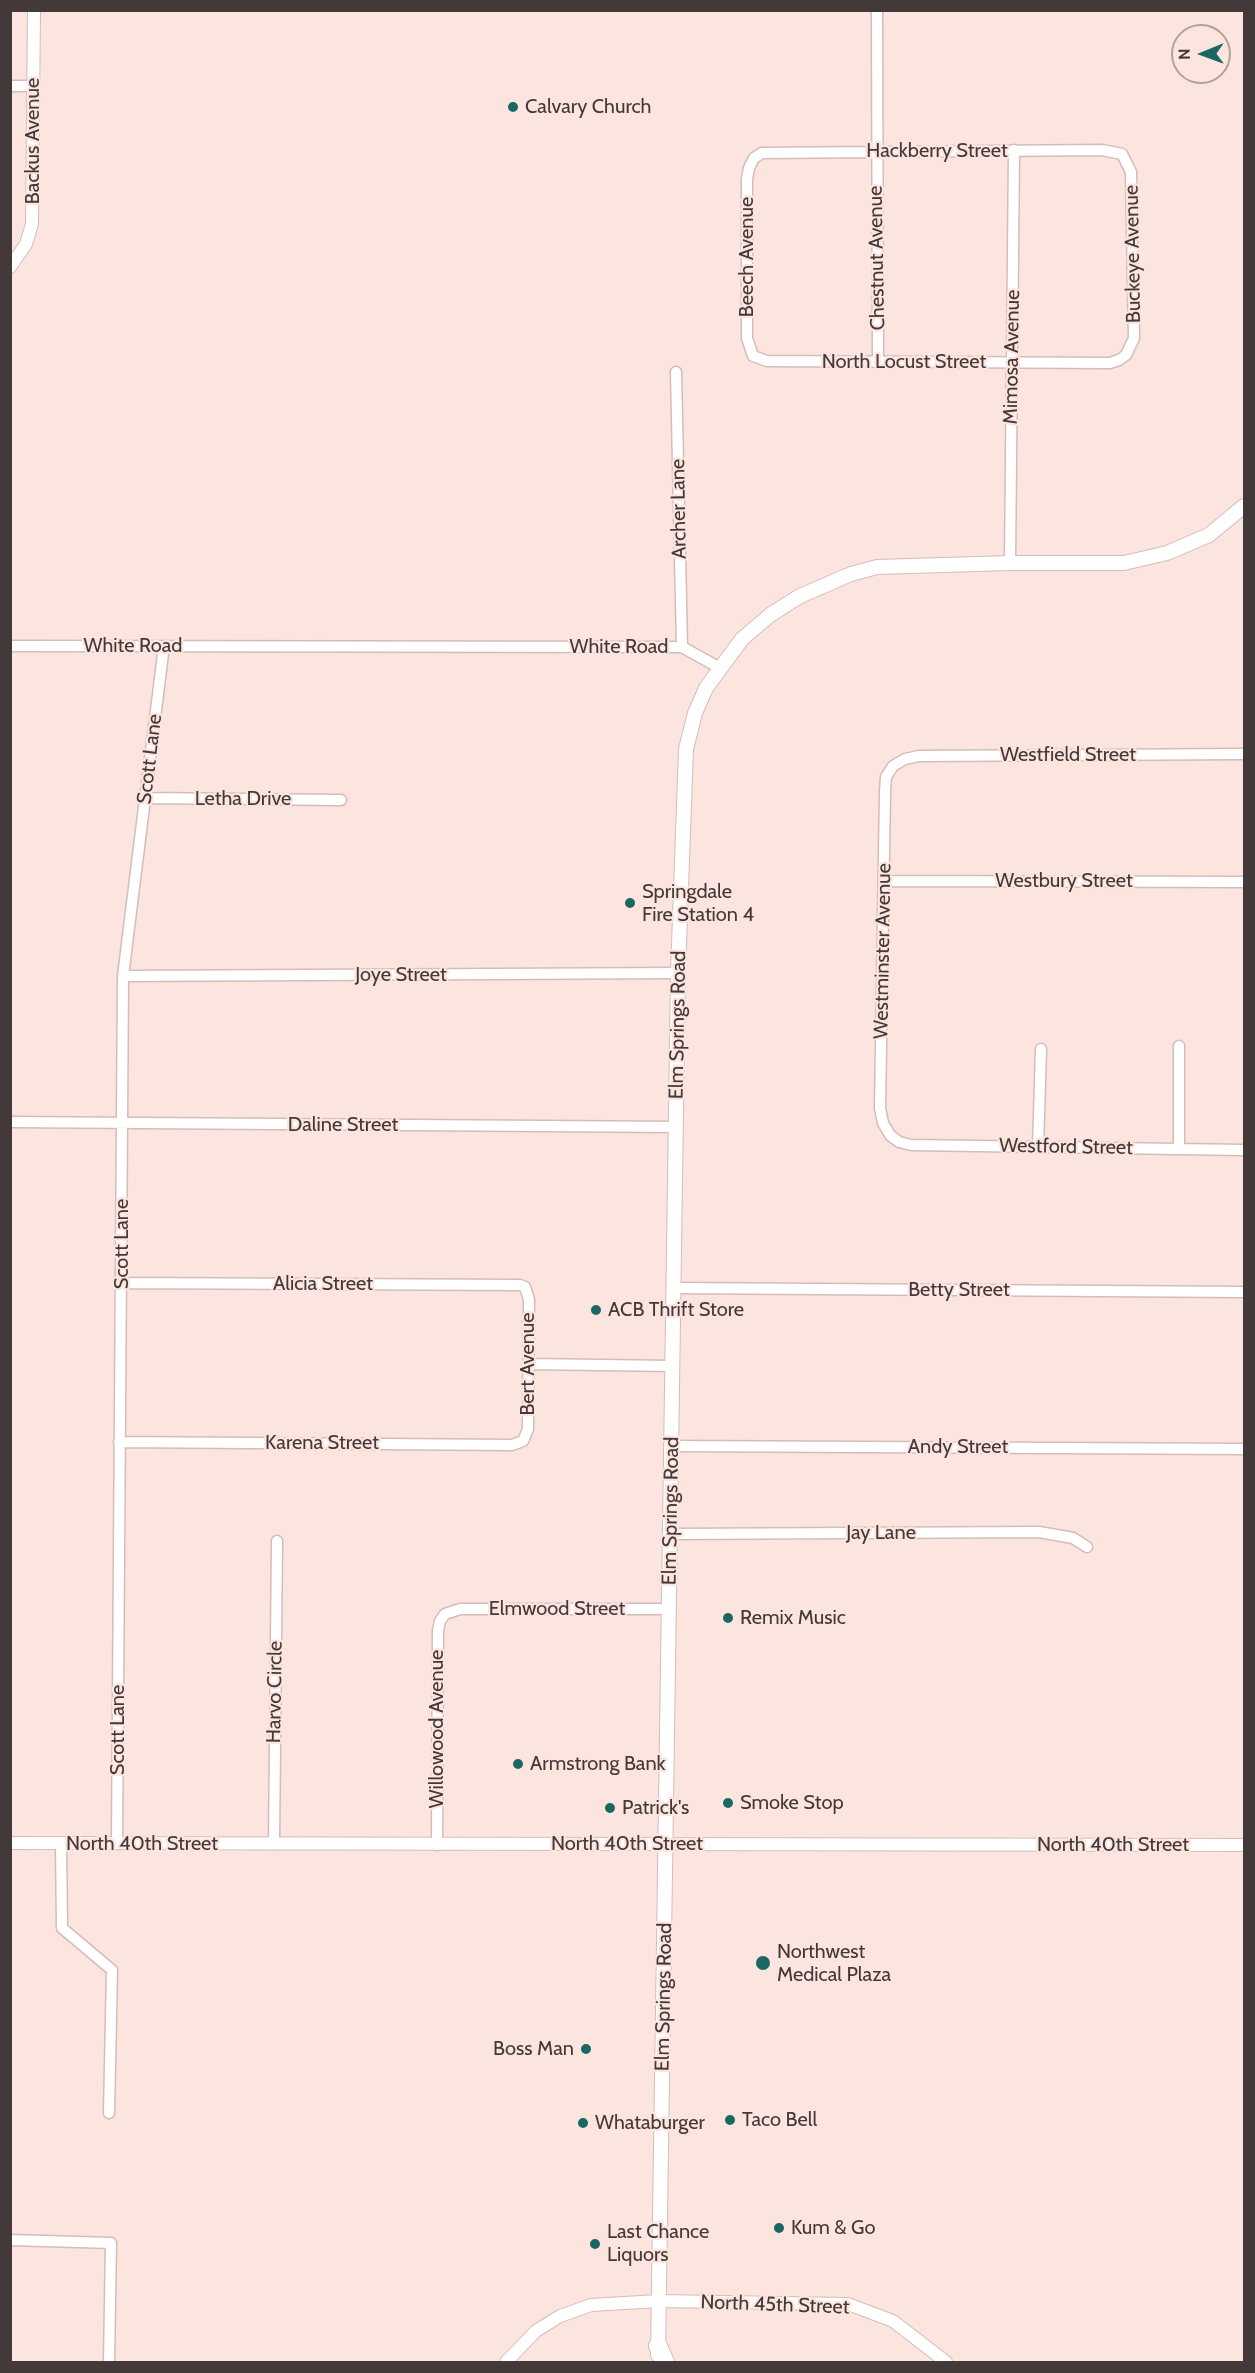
<!DOCTYPE html>
<style>
body{margin:0}
#map{position:relative;width:1255px;height:2373px;overflow:hidden;background:#fce4df;font-family:Cabin,sans-serif}
canvas{display:block}
.frame{position:absolute;inset:0;border:12px solid #433938;pointer-events:none}
.north{position:absolute;left:1171px;top:24px;width:60px;height:60px;box-sizing:border-box;background:#fce4df;border:2px solid #b2a09c;border-radius:50%;rotate:269deg;font-size:16px;font-weight:700;line-height:24px;text-align:center;color:#433938}
.north::after{content:'';display:block;margin:auto;width:21px;height:27px;background:#1b6764;clip-path:polygon(50% 0,100% 100%,50% 72%,0 100%)}
</style>
<div id="map">
<canvas width="1255" height="2373"></canvas>
<div class="frame"></div>
<div class="north">N</div>
</div>
<script>
const g = document.querySelector('canvas').getContext('2d');
g.lineJoin = 'round';
function poly(rows) {
  const path = new Path2D();
  for (const r of rows) {
    path.moveTo(r[0], r[1]);
    for (let i = 2; i < r.length; i += 2) path.lineTo(r[i], r[i + 1]);
  }
  return path;
}
function trace(path, color, width, dash) {
  g.strokeStyle = color;
  g.lineWidth = width;
  g.lineCap = dash ? 'butt' : 'round';
  g.setLineDash(dash || []);
  g.stroke(path);
}
function label(font, color, halo, rows, align = 'center') {
  g.font = font + ' Cabin,sans-serif';
  g.lineWidth = 4.5;
  g.setLineDash([]);
  g.textBaseline = 'middle';
  g.strokeStyle = halo;
  g.fillStyle = color;
  for (const [text, x, y, turn = 0] of rows) {
    g.save();
    g.translate(x, y);
    g.rotate((+turn || 0) * Math.PI / 180);
    g.textAlign = isNaN(turn) ? turn : align;
    if (halo) g.strokeText(text, 0, 0);
    g.fillText(text, 0, 0);
    g.restore();
  }
}
const minor = poly([
 [877,10,878,362],
 [10,86,33,86],
 [1102,150,1122,154,1131,172,1134,338,1126,355,1119,360,1110,363,767,361,753,356,747,338,747,179,749,168,754,158,762,153,1102,150],
 [676,372,682,647],
 [1010,563,1014,150],
 [10,646,682,647,720,668],
 [1244,754,919,756,905,759,893,766,886,777,885,792,880,1108,883,1123,890,1135,899,1142,911,1145,1244,1150],
 [146,798,341,800],
 [884,881,1244,882],
 [123,976,678,973],
 [10,1122,676,1127],
 [1038,1147,1041,1049],
 [1179,1149,1179,1046],
 [674,1288,1244,1292],
 [528,1364,673,1366],
 [119,1442,512,1445,523,1441,528,1429,529,1300,525,1287,520,1285,121,1283],
 [672,1446,1244,1449],
 [671,1534,1039,1532,1073,1538,1087,1547],
 [61,1843,62,1928,112,1970,109,2113],
 [117,1844,123,976,164,646],
 [274,1844,277,1541],
 [437,1845,438,1631,440,1621,445,1614,460,1609,670,1609],
 [10,2240,111,2243,109,2362]
]);
const tertiary = poly([
 [10,267,26,244,32,224,34,10],
 [10,1843,1244,1845],
 [506,2362,536,2331,560,2316,591,2305,658,2301,848,2304,893,2321,946,2362]
]);
const secondary = poly([
 [658,2355,678,973,686,749,695,713,706,688,742,639,770,615,800,596,851,574,877,567,1010,563,1124,563,1167,553,1209,535,1244,506]
]);
const motorway = poly([
 [658,2346,665,2362]
]);
trace(minor, '#d4bdb9', 13);
trace(tertiary, '#d4bdb9', 14);
trace(secondary, '#d4bdb9', 16);
trace(motorway, '#d4bdb9', 20);
trace(minor, '#fff', 10);
trace(tertiary, '#fff', 12);
trace(secondary, '#fff', 14);
trace(motorway, '#fff', 18);
for (const [x, y, r, color] of [
 [513,107,6,"#1b6764"],
 [630,903,6,"#1b6764"],
 [596,1310,6,"#1b6764"],
 [728,1618,6,"#1b6764"],
 [518,1764,6,"#1b6764"],
 [728,1803,6,"#1b6764"],
 [610,1808,6,"#1b6764"],
 [763,1963,8,"#1b6764"],
 [586,2049,6,"#1b6764"],
 [730,2120,6,"#1b6764"],
 [583,2123,6,"#1b6764"],
 [779,2228,6,"#1b6764"],
 [595,2244,6,"#1b6764"]
]) {
  const dot = new Path2D();
  dot.arc(x, y, r, 0, 2 * Math.PI);
  g.fillStyle = color;
  g.fill(dot);
  trace(dot, '#fce4df', 2);
}
label('20px', '#433938', '#fce4df', [
 ["Calvary Church",525,107],
 ["Springdale",642,892],
 ["Fire Station 4",642,915],
 ["ACB Thrift Store",608,1310],
 ["Remix Music",740,1618],
 ["Armstrong Bank",530,1764],
 ["Smoke Stop",740,1803],
 ["Patrick's",622,1808],
 ["Northwest",777,1952],
 ["Medical Plaza",777,1975],
 ["Boss Man",574,2049,"right"],
 ["Taco Bell",742,2120],
 ["Whataburger",595,2123],
 ["Kum & Go",791,2228],
 ["Last Chance",607,2232],
 ["Liquors",607,2255]
], 'left');
label('20px', '#433938', '#fce4df', [
 ["Backus Avenue",33,141,-90],
 ["Hackberry Street",937,151],
 ["Buckeye Avenue",1133,254,-91],
 ["Beech Avenue",747,257,-90],
 ["Chestnut Avenue",877,258,-91],
 ["Mimosa Avenue",1012,357,-89],
 ["North Locust Street",904,362],
 ["Archer Lane",679,509,-91],
 ["White Road",133,646],
 ["White Road",619,647],
 ["Westfield Street",1068,755],
 ["Scott Lane",150,759,-83],
 ["Letha Drive",243,799],
 ["Westbury Street",1064,881],
 ["Westminster Avenue",883,951,-89],
 ["Joye Street",401,975],
 ["Elm Springs Road",678,1025,-89],
 ["Daline Street",343,1125],
 ["Westford Street",1066,1147,1],
 ["Scott Lane",122,1244,-90],
 ["Alicia Street",323,1284],
 ["Betty Street",959,1290],
 ["Bert Avenue",528,1364,-90],
 ["Karena Street",322,1443],
 ["Andy Street",958,1447],
 ["Elm Springs Road",671,1511,-89],
 ["Jay Lane",881,1533],
 ["Elmwood Street",557,1609],
 ["Harvo Circle",275,1692,-89],
 ["Willowood Avenue",437,1729,-90],
 ["Scott Lane",118,1730,-90],
 ["North 40th Street",142,1844],
 ["North 40th Street",627,1844],
 ["North 40th Street",1113,1845],
 ["Elm Springs Road",664,1997,-89],
 ["North 45th Street",775,2305,2]
]);
</script>
